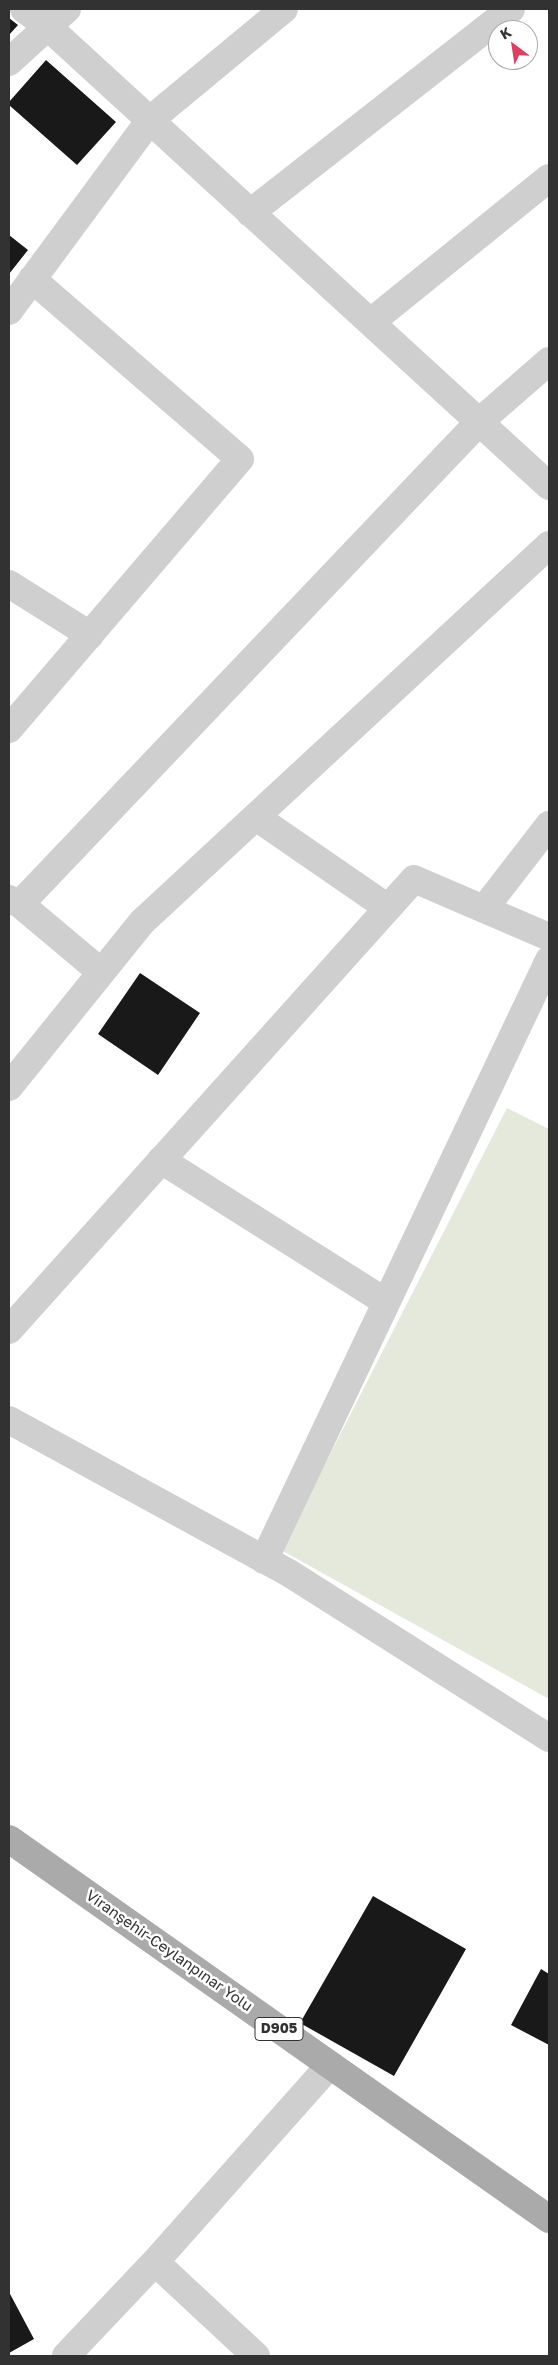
<!DOCTYPE html>
<meta charset="utf-8">
<style>
body{margin:0}
#map{position:relative;width:558px;height:2365px;overflow:hidden;background:#fff;font-family:"Golos Text",sans-serif}
canvas{display:block}
.frame{position:absolute;inset:0;border:10px solid #323232;pointer-events:none}
.north{position:absolute;left:488px;top:20px;width:50px;height:50px;box-sizing:border-box;background:#fff;border:1px solid #adadad;border-radius:50%;rotate:329deg;font-size:14px;font-weight:700;line-height:20px;text-align:center;color:#323232}
.north::after{content:'';display:block;margin:auto;width:18px;height:22px;background:#e13d60;clip-path:polygon(50% 0,100% 100%,50% 72%,0 100%)}
</style>
<div id="map">
<canvas width="558" height="2365"></canvas>
<div class="frame"></div>
<div class="north">K</div>
</div>
<script>
const g = document.querySelector('canvas').getContext('2d');
g.lineJoin = 'round';
function paint(path, color) {
  g.fillStyle = color;
  g.fill(path, 'evenodd');
}
function poly(rows) {
  const path = new Path2D();
  for (const r of rows) {
    path.moveTo(r[0], r[1]);
    for (let i = 2; i < r.length; i += 2) path.lineTo(r[i], r[i + 1]);
  }
  return path;
}
function trace(path, color, width, dash) {
  g.strokeStyle = color;
  g.lineWidth = width;
  g.lineCap = dash ? 'butt' : 'round';
  g.setLineDash(dash || []);
  g.stroke(path);
}
function label(font, color, halo, rows, align = 'center') {
  g.font = font + ' "Golos Text",sans-serif';
  g.lineWidth = 5;
  g.setLineDash([]);
  g.textBaseline = 'middle';
  g.strokeStyle = halo;
  g.fillStyle = color;
  for (const [text, x, y, turn = 0] of rows) {
    g.save();
    g.translate(x, y);
    g.rotate((+turn || 0) * Math.PI / 180);
    g.textAlign = isNaN(turn) ? turn : align;
    if (halo) g.strokeText(text, 0, 0);
    g.fillText(text, 0, 0);
    g.restore();
  }
}
paint(poly([
 [507,1108,549,1129,549,1699,281,1550]
]), '#e4e9dc');
paint(poly([
 [9,18,18,25,9,35],
 [46,60,116,122,77,165,9,105,9,102],
 [9,235,28,250,9,274],
 [140,973,200,1013,158,1075,98,1034],
 [373,1896,466,1949,394,2076,300,2023],
 [541,1969,549,1974,549,2045,511,2025],
 [9,2292,34,2339,9,2353]
]), '#191919');
trace(poly([
 [24,9,47,26,549,486],
 [9,62,67,9],
 [250,213,511,9],
 [9,311,150,120,284,9],
 [371,322,549,178],
 [9,584,90,635],
 [9,729,240,459,32,279],
 [256,817,388,908],
 [9,899,20,904,101,972],
 [20,904,479,422,549,361],
 [484,909,549,825],
 [9,1087,142,922,549,545],
 [161,1160,386,1302],
 [9,1330,414,879,549,937],
 [9,1420,289,1573,549,1738],
 [264,1560,549,960],
 [155,2262,256,2356],
 [66,2356,155,2262,330,2065]
]), '#cfcfcf', 28);
trace(poly([
 [9,1839,549,2219]
]), '#aaa', 28);
for (const [x, y, w] of [
 [279,2029,48]
]) {
  const box = new Path2D();
  box.roundRect(x - w / 2, y - 11.5, w, 23, 4);
  g.fillStyle = '#fff';
  g.fill(box);
  trace(box, '#323232', 1);
}
label('bold 14px', '#323232', null, [
 ["D905",279,2029]
]);
label('15px', '#323232', '#fff', [
 ["Viranşehir-Ceylanpınar Yolu",169,1951,35]
]);
</script>
